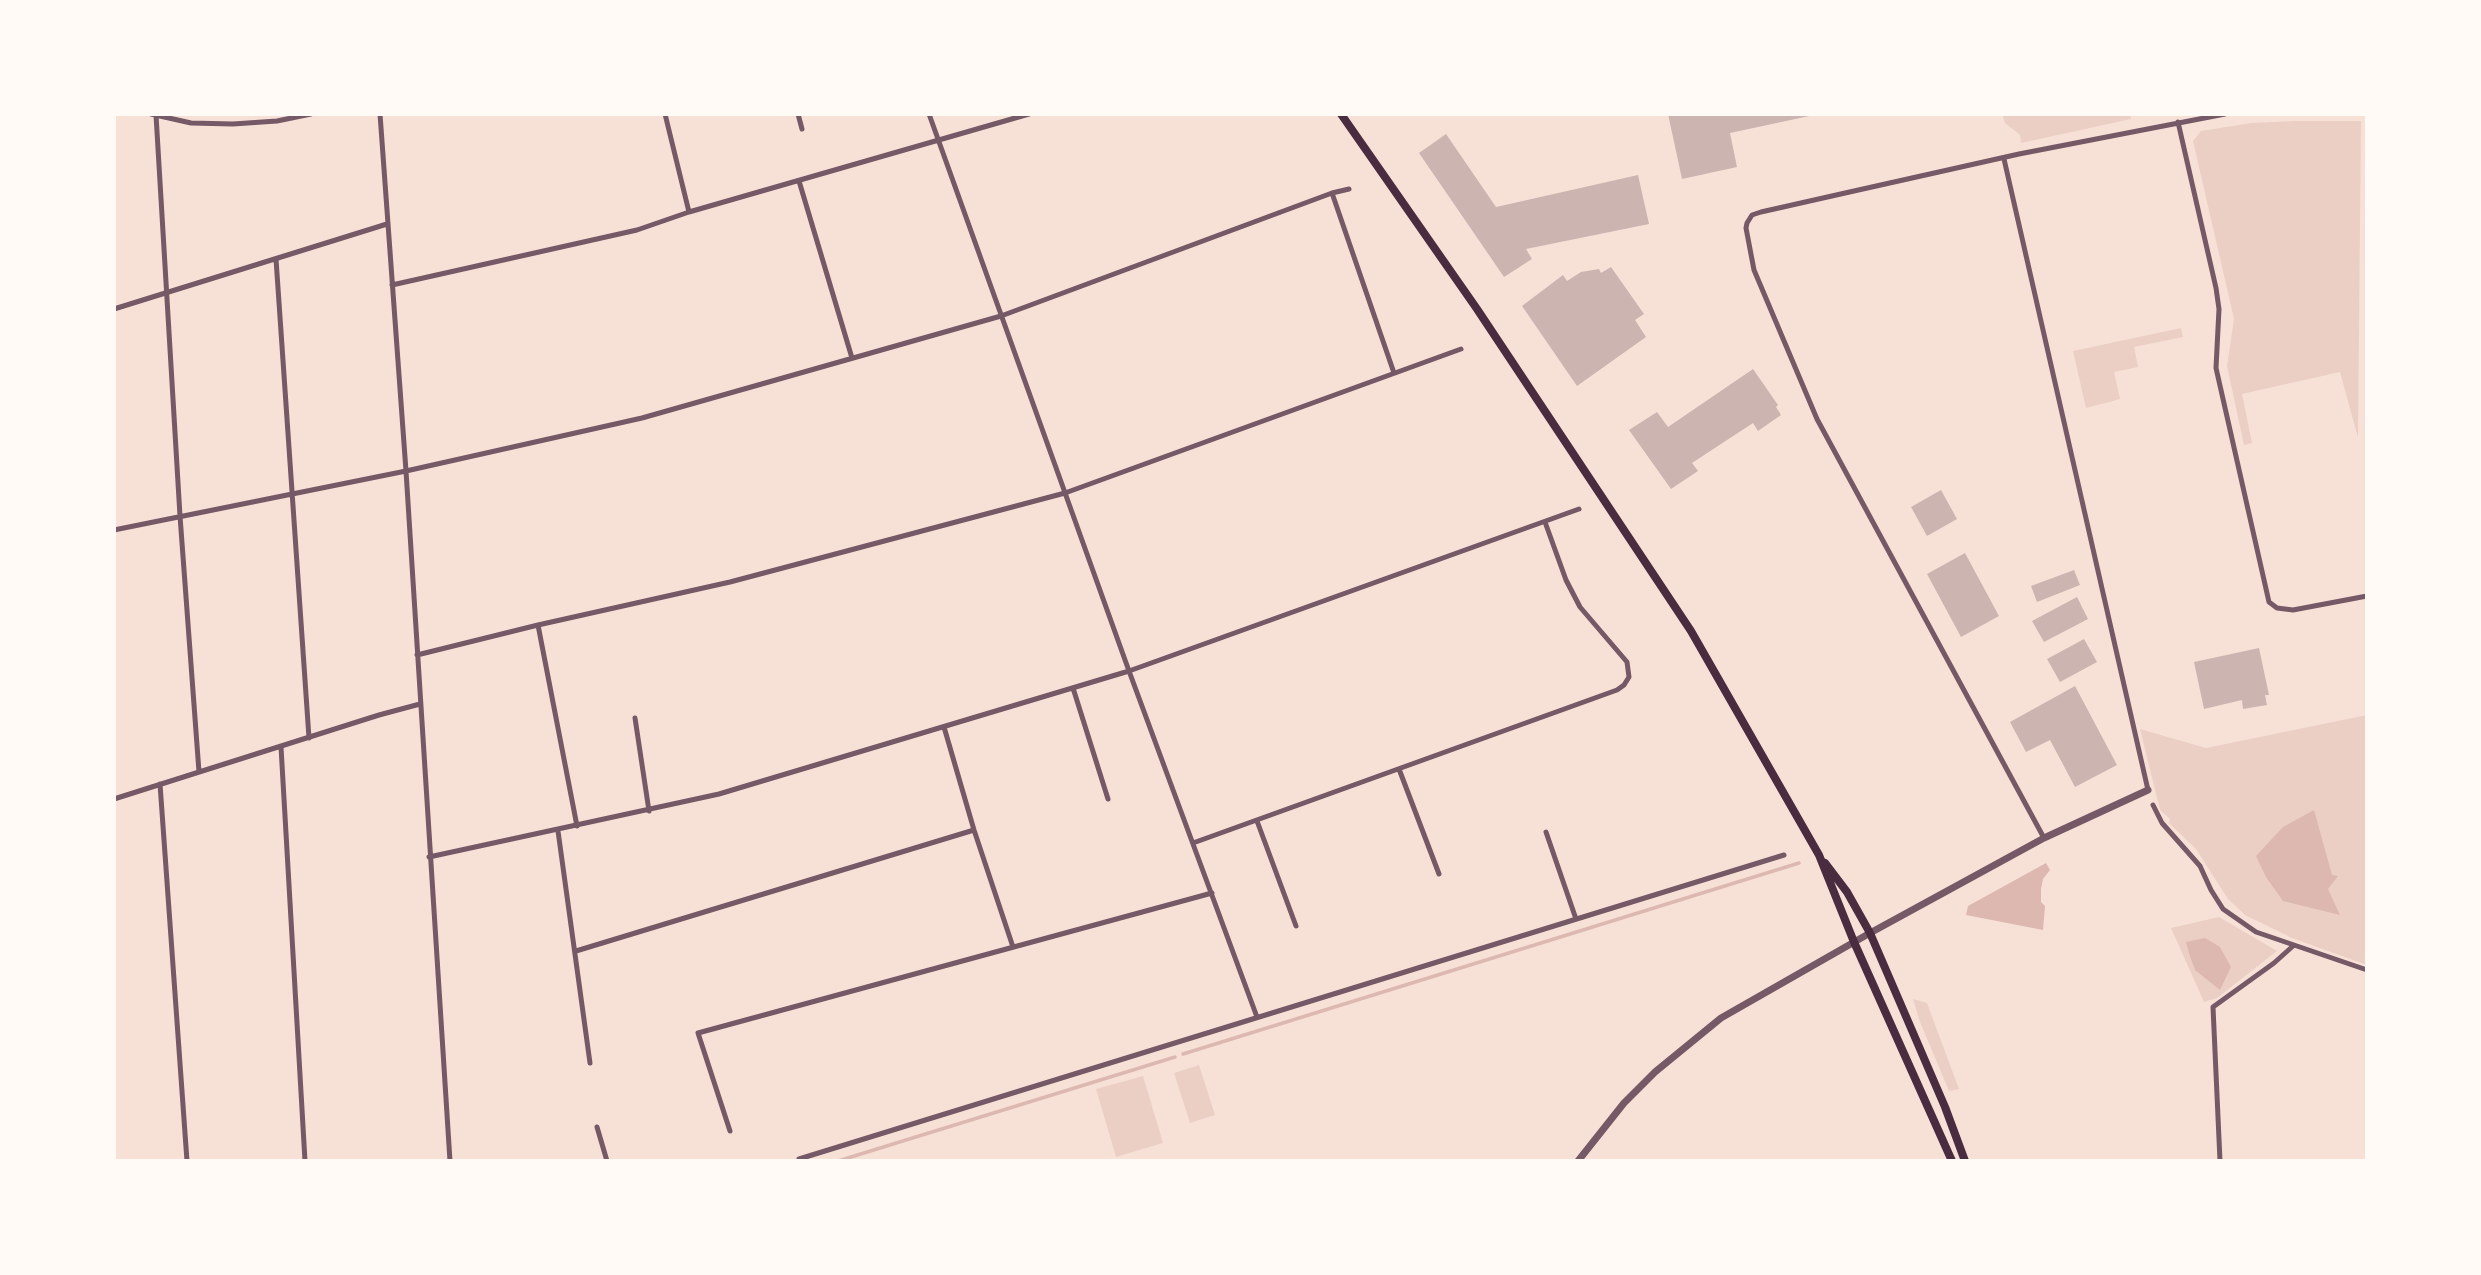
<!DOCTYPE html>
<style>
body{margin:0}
#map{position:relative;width:2481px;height:1275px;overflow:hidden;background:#f7e1d7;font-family:"Zilla Slab",serif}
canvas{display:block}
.frame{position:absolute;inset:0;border:116px solid #fffaf5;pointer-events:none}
</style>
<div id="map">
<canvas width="2481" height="1275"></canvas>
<div class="frame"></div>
</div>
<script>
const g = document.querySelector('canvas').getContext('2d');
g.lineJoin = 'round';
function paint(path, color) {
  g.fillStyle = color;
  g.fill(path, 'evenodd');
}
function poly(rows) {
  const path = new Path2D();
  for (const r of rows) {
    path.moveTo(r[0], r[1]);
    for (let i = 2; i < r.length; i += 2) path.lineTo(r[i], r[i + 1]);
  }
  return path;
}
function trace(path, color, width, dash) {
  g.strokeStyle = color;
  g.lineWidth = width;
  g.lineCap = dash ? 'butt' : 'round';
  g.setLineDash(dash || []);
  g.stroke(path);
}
paint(poly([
 [2002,114,2130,114,2131,119,2021,143,2020,135,2005,123],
 [2295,121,2361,121,2358,438,2340,372,2242,394,2252,443,2244,445,2227,366,2234,319,2193,141,2201,131,2251,123],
 [2181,328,2183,337,2134,347,2138,367,2114,372,2120,399,2086,408,2073,351],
 [2367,715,2367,965,2292,938,2245,915,2228,899,2196,849,2169,823,2170,819,2160,810,2140,729,2206,748],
 [2219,917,2277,951,2217,998,2204,1002,2171,928],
 [1913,999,1927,1003,1959,1089,1949,1091,1920,1022],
 [1199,1065,1215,1115,1190,1123,1174,1073],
 [1143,1076,1163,1143,1116,1157,1096,1089]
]), '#ebcfc5');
paint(poly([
 [2314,810,2332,875,2338,876,2328,889,2340,915,2283,901,2266,877,2256,856,2283,827],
 [2046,863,2050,870,2043,879,2041,889,2041,902,2045,906,2043,930,1966,915,1968,906],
 [2205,938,2220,947,2231,967,2220,990,2195,970,2190,956,2186,942]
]), '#dcb8b0');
trace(poly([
 [1183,1054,1799,863],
 [838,1161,1175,1057]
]), '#dcb8b0', 3.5);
paint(poly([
 [1668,114,1814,114,1814,115,1730,133,1737,167,1682,179],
 [1446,134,1496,207,1638,175,1649,224,1526,249,1532,259,1504,277,1419,153],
 [1611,267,1644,314,1635,320,1646,337,1577,386,1522,306,1563,275,1567,281,1581,272,1599,269,1601,273],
 [1753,369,1778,405,1776,407,1781,415,1758,431,1753,423,1692,463,1698,471,1671,489,1629,430,1657,412,1668,427],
 [1941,490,1957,519,1927,536,1911,507],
 [1965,553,1999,616,1961,637,1927,574],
 [2074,570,2080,585,2037,602,2031,586],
 [2077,597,2088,619,2044,642,2032,621],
 [2084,639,2097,662,2060,682,2047,659],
 [2259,648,2269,695,2265,695,2267,705,2243,709,2242,700,2204,709,2194,662],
 [2075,686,2117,765,2075,787,2050,740,2026,752,2010,722]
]), '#ccb4b1');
trace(poly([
 [151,114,191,123,233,124,277,121,311,114],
 [380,114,406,471,450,1161],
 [665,114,689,212],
 [798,114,802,129],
 [929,114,1129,671,1257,1017],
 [156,115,180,516,199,772],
 [2178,122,2216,288,2219,309,2216,368,2269,602,2277,608,2293,610,2367,596],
 [2004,159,2148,790],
 [799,181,852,358],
 [1332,193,1394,373],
 [276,259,309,738],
 [392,285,637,230,689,212,1029,114],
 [114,309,387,224],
 [114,530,406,471,642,418,1001,316,1332,193,1349,189],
 [538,625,577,826],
 [417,655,538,625,730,582,1065,493,1461,349],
 [1073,688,1108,799],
 [635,718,649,811],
 [944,727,974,830,1013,947],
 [281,747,305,1161],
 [1399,769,1439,874],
 [160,784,187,1161],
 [114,799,379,715,420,704],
 [2153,805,2162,823,2200,866,2211,890,2223,909,2256,932,2367,970],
 [1257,821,1296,926],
 [558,831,590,1063],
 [1546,832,1576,919],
 [2044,838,1817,419,1754,270,1746,228,1747,223,1752,215,1761,212,1854,191,2019,154,2225,114],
 [1193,843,1617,690,1624,685,1629,677,1627,662,1580,607,1566,580,1545,522],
 [429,857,719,794,1129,671,1579,509],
 [576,951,974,830],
 [597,1127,607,1161],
 [730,1131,698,1033,1212,893],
 [799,1159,1784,855],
 [2220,1161,2213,1007,2274,963,2293,946]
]), '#755966', 5);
trace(poly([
 [1578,1161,1624,1103,1655,1072,1721,1018,1870,933,2044,838,2148,790]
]), '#755966', 7);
trace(poly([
 [1341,114,1477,309,1691,631,1819,855,1854,942,1952,1161],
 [1825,863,1847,892,1870,933,1945,1107,1965,1161]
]), '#4a2c40', 8);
</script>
